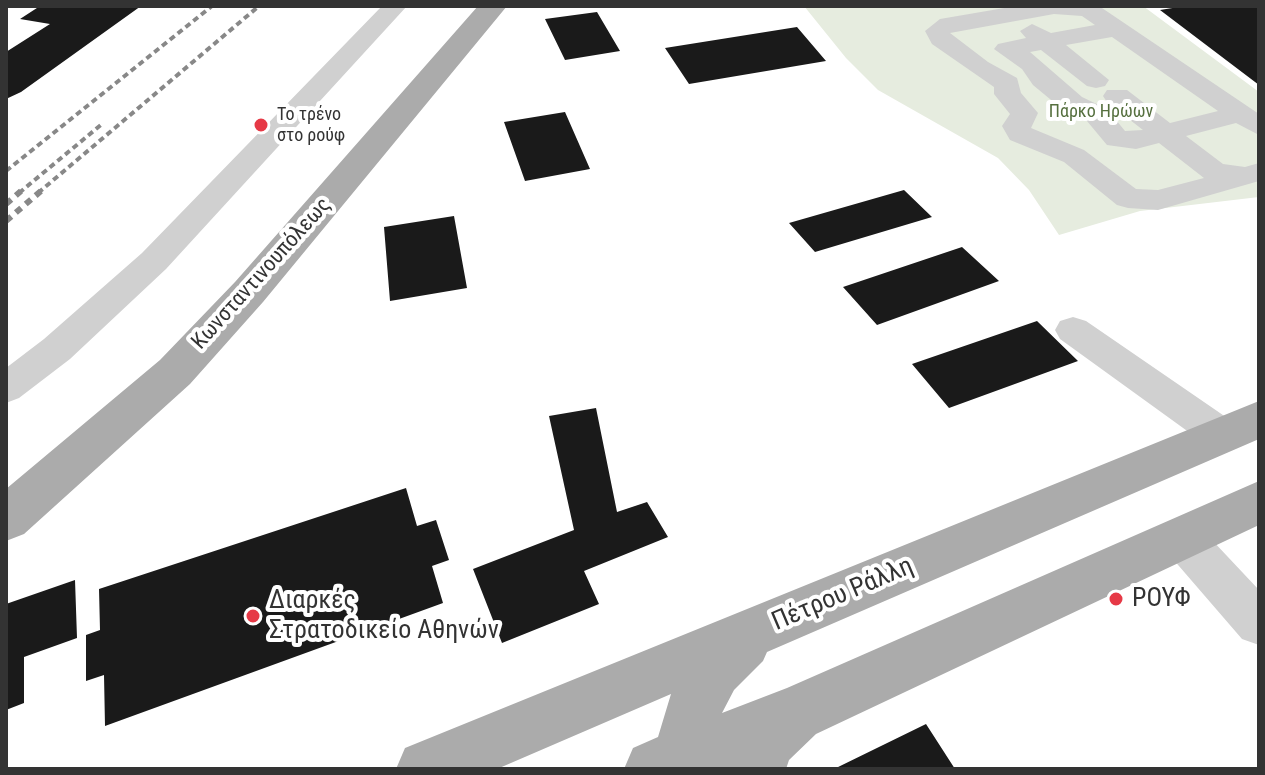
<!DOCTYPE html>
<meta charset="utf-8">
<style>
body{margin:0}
#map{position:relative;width:1265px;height:775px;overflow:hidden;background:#fff;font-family:"Roboto Condensed",sans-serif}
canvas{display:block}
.frame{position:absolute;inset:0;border:8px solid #333;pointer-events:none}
</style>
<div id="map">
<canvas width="1265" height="775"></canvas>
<div class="frame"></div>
</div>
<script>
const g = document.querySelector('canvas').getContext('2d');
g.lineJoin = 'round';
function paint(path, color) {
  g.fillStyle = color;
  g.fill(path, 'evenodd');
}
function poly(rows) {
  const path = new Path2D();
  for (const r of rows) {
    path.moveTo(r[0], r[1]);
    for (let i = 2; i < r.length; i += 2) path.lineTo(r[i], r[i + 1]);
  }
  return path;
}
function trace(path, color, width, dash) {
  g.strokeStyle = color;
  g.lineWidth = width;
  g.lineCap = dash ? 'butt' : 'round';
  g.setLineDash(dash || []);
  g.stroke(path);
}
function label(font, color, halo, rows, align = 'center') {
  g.font = font + ' "Roboto Condensed",sans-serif';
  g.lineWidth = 8;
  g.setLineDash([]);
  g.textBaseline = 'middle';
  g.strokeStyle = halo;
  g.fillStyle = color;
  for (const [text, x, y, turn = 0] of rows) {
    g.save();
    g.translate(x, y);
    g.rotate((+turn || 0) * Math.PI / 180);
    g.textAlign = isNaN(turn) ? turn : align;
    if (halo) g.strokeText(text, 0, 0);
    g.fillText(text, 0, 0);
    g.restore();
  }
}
paint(poly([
 [804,6,1143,6,1259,92,1259,197,1140,211,1059,235,1029,190,998,158,878,90,846,58]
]), '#e6ecdf');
paint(poly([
 [40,6,141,6,21,92,6,99,6,52,50,24,20,19],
 [1185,6,1259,6,1259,85,1160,10],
 [597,12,620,51,565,60,545,19],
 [797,27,826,61,689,84,665,48],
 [565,112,590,169,525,181,504,122],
 [904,190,932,217,815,252,789,223],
 [454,216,467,288,390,301,384,227],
 [962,247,999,281,877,325,843,287],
 [1037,321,1078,361,949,408,912,364],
 [596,408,617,512,647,502,668,537,584,571,599,604,502,643,473,569,574,530,549,416],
 [406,488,417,526,436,520,449,560,432,566,443,603,105,726,104,675,86,681,86,635,100,630,99,589],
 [75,580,77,638,24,657,24,703,6,710,6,604],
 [926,724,955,769,834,769]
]), '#1a1a1a');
paint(poly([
 [382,6,407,6,166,269,70,359,19,398,6,403,6,368,44,339,142,253,382,6],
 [1016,6,1099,6,1259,114,1259,135,1236,123,1186,136,1223,164,1245,167,1259,163,1259,181,1158,210,1128,208,1117,205,1064,162,1010,140,1002,126,1010,114,994,94,994,87,932,44,925,31,940,19,1016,6],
 [1054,14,1082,16,1095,25,1051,33,1032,24,1020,31,1026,38,998,44,994,49,1022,69,1033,85,1062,109,1087,121,1107,145,1136,149,1159,143,1204,178,1158,190,1136,189,1084,150,1031,128,1038,113,1021,93,1017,78,988,62,950,33,1054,14],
 [1112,37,1218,111,1170,123,1127,90,1107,90,1103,96,1107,102,1143,130,1125,131,1107,109,1082,97,1030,52,1041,50,1087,86,1096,88,1105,86,1109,80,1066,45,1112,37],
 [1073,317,1086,321,1236,424,1242,435,1236,446,1222,451,1208,446,1060,339,1055,330,1060,321,1073,317],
 [1181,518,1196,523,1259,590,1259,645,1242,639,1166,551,1159,537,1166,523,1181,518]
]), '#d0d0d0');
paint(poly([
 [478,6,507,6,263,302,190,384,24,534,6,541,6,489,160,360,235,282,478,6],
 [1259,401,1259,439,767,652,763,661,734,690,722,713,787,688,1259,481,1259,525,816,734,789,760,786,769,624,769,633,748,658,737,671,694,497,769,396,769,405,748,1259,401]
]), '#ababab');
trace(poly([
 [6,171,212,6],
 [19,193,102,124],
 [38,193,259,6]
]), '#888', 4, [6, 4]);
trace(poly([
 [6,204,21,191],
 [6,221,41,191]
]), '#888', 6, [7, 6]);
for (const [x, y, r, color] of [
 [261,125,8,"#e63946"],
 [1116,599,8,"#e63946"],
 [253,616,8,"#e63946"]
]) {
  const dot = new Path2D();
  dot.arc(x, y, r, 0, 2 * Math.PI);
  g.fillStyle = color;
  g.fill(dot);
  trace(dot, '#fff', 3);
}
label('18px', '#56703f', '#fff', [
 ["Πάρκο Ηρώων",1101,112]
]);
label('18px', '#333', '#fff', [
 ["Το τρένο",277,115],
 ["στο ρούφ",277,136]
], 'left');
label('22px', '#333', '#fff', [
 ["Κωνσταντινουπόλεως",262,274,-48]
]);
label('26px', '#333', '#fff', [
 ["Πέτρου Ράλλη",843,595,-23]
]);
label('26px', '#333', '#fff', [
 ["ΡΟΥΦ",1132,599],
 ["Διαρκές",269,601],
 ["Στρατοδικείο Αθηνών",269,631]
], 'left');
</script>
